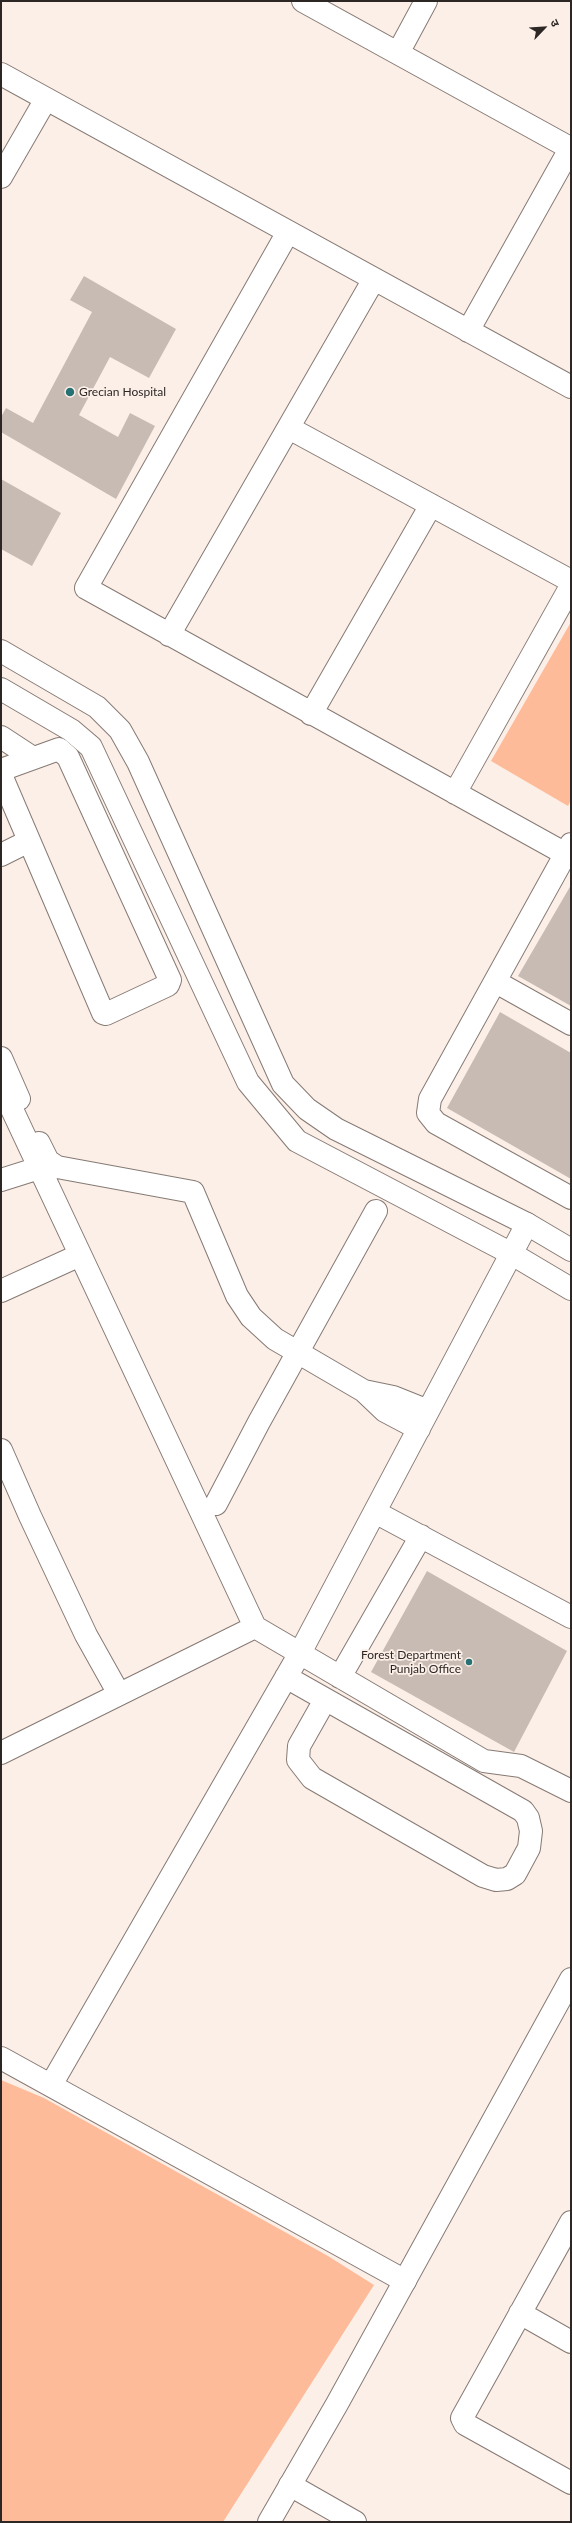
<!DOCTYPE html>
<meta charset="utf-8">
<style>
body{margin:0}
#map{position:relative;width:572px;height:2523px;overflow:hidden;background:#fcefe8;font-family:Lato,"Noto Sans Devanagari",sans-serif}
canvas{display:block}
.frame{position:absolute;inset:0;border:2px solid #2c2725;pointer-events:none}
.north{position:absolute;left:524px;top:8px;width:40px;height:40px;-webkit-text-stroke:3px #fcefe8;paint-order:stroke;rotate:65deg;font-size:11px;font-weight:700;line-height:16px;text-align:center;color:#2c2725}
.north::after{content:'';display:block;margin:auto;width:14px;height:18px;background:#2c2725;clip-path:polygon(50% 0,100% 100%,50% 72%,0 100%)}
</style>
<div id="map">
<canvas width="572" height="2523"></canvas>
<div class="frame"></div>
<div class="north">उ</div>
</div>
<script>
const g = document.querySelector('canvas').getContext('2d');
g.lineJoin = 'round';
function paint(path, color) {
  g.fillStyle = color;
  g.fill(path, 'evenodd');
}
function poly(rows) {
  const path = new Path2D();
  for (const r of rows) {
    path.moveTo(r[0], r[1]);
    for (let i = 2; i < r.length; i += 2) path.lineTo(r[i], r[i + 1]);
  }
  return path;
}
function trace(path, color, width, dash) {
  g.strokeStyle = color;
  g.lineWidth = width;
  g.lineCap = dash ? 'butt' : 'round';
  g.setLineDash(dash || []);
  g.stroke(path);
}
function label(font, color, halo, rows, align = 'center') {
  g.font = font + ' Lato,sans-serif';
  g.lineWidth = 3.5;
  g.setLineDash([]);
  g.textBaseline = 'middle';
  g.strokeStyle = halo;
  g.fillStyle = color;
  for (const [text, x, y, turn = 0] of rows) {
    g.save();
    g.translate(x, y);
    g.rotate((+turn || 0) * Math.PI / 180);
    g.textAlign = isNaN(turn) ? turn : align;
    if (halo) g.strokeText(text, 0, 0);
    g.fillText(text, 0, 0);
    g.restore();
  }
}
paint(poly([
 [571,622,571,800,568,806,491,761],
 [1,2080,44,2098,328,2256,374,2285,223,2522,1,2522]
]), '#febb99');
paint(poly([
 [84,276,176,329,149,378,110,357,79,415,118,437,130,413,155,426,116,499,1,432,1,417,6,408,33,423,92,312,70,300],
 [1,479,61,513,32,566,1,549],
 [571,885,571,1006,518,976],
 [500,1012,571,1053,571,1179,447,1108],
 [427,1571,567,1651,514,1752,371,1672]
]), '#c8bbb4');
const minor = poly([
 [303,1,570,148],
 [398,53,426,1],
 [1,74,571,387],
 [1,177,46,99],
 [288,232,86,588,571,857],
 [468,331,571,147],
 [289,428,571,581],
 [169,635,374,279],
 [311,714,431,505],
 [1,737,33,758],
 [1,770,59,749,68,757,170,980,168,985,106,1014,103,1013,1,775],
 [455,793,571,586],
 [571,844,430,1099,428,1113,436,1123,571,1198],
 [1,855,29,841],
 [496,982,571,1024],
 [1,1058,19,1099],
 [1,1086,255,1627,484,1761,521,1766,571,1791],
 [39,1143,48,1161,57,1167,193,1192,237,1296,251,1317,275,1339,364,1391,393,1397,428,1411],
 [1,1180,39,1168],
 [1,1291,80,1255],
 [365,1392,385,1411,419,1429],
 [1,1450,30,1516,86,1635,119,1694],
 [216,1504,259,1422,376,1211],
 [375,1512,571,1617],
 [286,1677,523,1811,528,1818,531,1831,529,1848,515,1874,507,1879,496,1880,483,1876,312,1778,298,1760,299,1746,325,1700],
 [340,1677,421,1536],
 [1,1753,255,1627],
 [1,2058,405,2281],
 [51,2085,300,1653,527,1224],
 [571,2222,462,2418,465,2424,571,2483],
 [520,2313,571,2342],
 [290,2485,355,2522]
]);
const major = poly([
 [1,651,97,707,120,730,138,762,283,1084,307,1109,336,1129,527,1224,571,1250],
 [1,689,71,730,91,747,248,1082,297,1141,512,1254,571,1289],
 [269,2522,337,2404,571,1979]
]);
trace(minor, '#867a74', 24);
trace(major, '#867a74', 24);
trace(minor, '#fff', 22);
trace(major, '#fff', 22);
for (const [x, y, r, color] of [
 [70,392,5,"#267173"],
 [469,1662,4,"#267173"]
]) {
  const dot = new Path2D();
  dot.arc(x, y, r, 0, 2 * Math.PI);
  g.fillStyle = color;
  g.fill(dot);
  trace(dot, '#fcefe8', 1.5);
}
label('12px', '#2c2725', '#fcefe8', [
 ["Grecian Hospital",79,392],
 ["Forest Department",461,1655,"right"],
 ["Punjab Office",461,1669,"right"]
], 'left');
</script>
